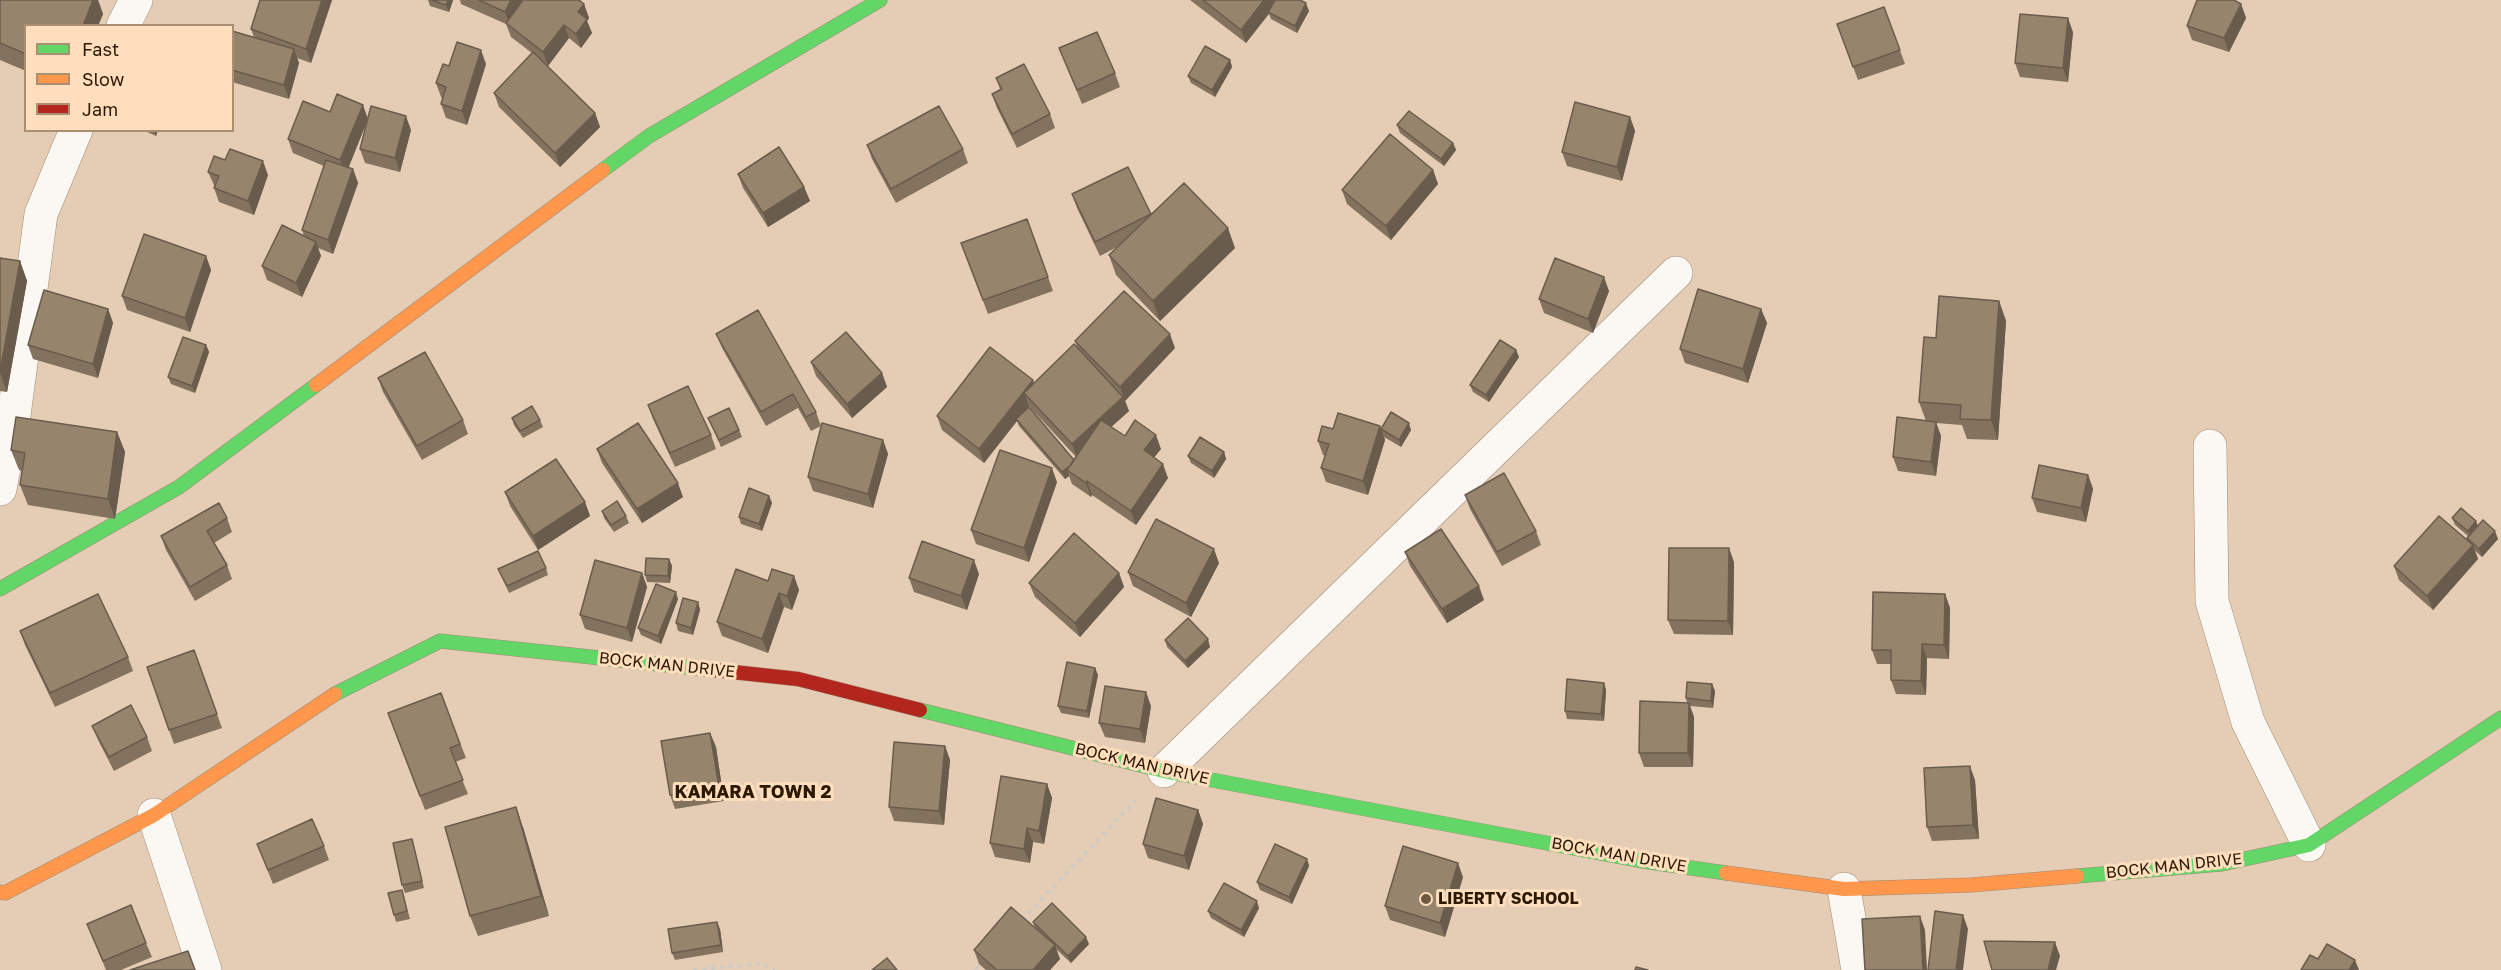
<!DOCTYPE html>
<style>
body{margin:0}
#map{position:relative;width:2501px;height:970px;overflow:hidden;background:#e5cdb5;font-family:"Golos Text",sans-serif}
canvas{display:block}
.legend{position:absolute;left:24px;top:24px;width:210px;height:108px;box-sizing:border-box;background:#fedebc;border:2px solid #aa8f72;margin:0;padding:8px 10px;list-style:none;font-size:18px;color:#2c1902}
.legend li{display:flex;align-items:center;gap:12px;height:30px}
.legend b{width:30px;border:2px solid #aa8f72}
</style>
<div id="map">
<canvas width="2501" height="970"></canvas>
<ul class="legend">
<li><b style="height:8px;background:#63d668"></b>Fast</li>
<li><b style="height:8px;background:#ff974d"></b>Slow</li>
<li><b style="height:8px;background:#b3261e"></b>Jam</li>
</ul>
</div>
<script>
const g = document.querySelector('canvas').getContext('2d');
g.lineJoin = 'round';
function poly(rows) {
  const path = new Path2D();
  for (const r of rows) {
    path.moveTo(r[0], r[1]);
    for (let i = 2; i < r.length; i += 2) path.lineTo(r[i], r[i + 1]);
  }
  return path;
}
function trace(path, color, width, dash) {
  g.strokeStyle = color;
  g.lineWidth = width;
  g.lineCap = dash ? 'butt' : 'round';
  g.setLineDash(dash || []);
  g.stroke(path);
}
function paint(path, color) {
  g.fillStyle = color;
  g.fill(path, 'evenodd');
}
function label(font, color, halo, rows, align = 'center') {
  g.font = font + ' "Golos Text",sans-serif';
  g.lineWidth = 6;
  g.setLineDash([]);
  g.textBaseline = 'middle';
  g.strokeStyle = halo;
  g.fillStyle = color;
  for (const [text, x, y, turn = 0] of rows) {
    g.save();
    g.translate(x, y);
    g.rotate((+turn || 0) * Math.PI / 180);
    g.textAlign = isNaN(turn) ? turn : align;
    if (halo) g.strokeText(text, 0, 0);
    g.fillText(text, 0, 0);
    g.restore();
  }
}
const street = poly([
 [123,26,136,0],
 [2210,446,2212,601,2248,722,2309,845],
 [0,489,14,415,41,214,76,130],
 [1164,771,1676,273],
 [154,815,205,970],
 [1844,889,1858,970]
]);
const fast = poly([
 [603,170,649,136,880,0],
 [0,589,179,487,316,385],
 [335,694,440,641,714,670],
 [920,710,1164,771,1642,861,1726,873],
 [2077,876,2222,864,2309,845,2501,718]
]);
const slow = poly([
 [316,385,603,170],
 [1726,873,1844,889,1971,885,2077,876],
 [0,892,5,893,154,815,335,694]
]);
const jam = poly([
 [714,670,798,679,920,710]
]);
trace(street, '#9e8a74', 34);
trace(fast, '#9e8a74', 15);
trace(slow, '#9e8a74', 15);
trace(jam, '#9e8a74', 15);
trace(poly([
 [1022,920,1136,800],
 [693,970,761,964,775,970],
 [975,970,981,963]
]), '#d1cac3', 4, [4.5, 4.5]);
trace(street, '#fbf8f4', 33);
trace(fast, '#63d668', 14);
trace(slow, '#ff974d', 14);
trace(jam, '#b3261e', 14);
paint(poly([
 [0,0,98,0,103,14,98,26,26,26,26,71,0,60],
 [260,0,332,0,311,63,297,58,299,63,289,99,232,82,232,31,254,37,251,29],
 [428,0,453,0,449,12,430,6],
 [460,0,522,0,521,3,584,4,589,18,587,21,592,33,581,48,569,38,548,66,542,61,595,113,600,127,560,167,499,107,494,93,532,53,511,37,506,24,461,4],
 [1190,0,1300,0,1309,11,1297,33,1271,19,1269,14,1246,43],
 [2241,4,2246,18,2229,52,2192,40,2187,26],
 [1884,7,1905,64,1858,80,1837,24],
 [2073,32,2068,82,2020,77,2015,63],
 [1059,48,1115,73,1120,87,1082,104],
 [1230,60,1232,67,1215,97,1191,83,1188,76],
 [486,64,467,125,446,118,441,104,442,98,441,97,436,83,449,66],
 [996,78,1050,114,1055,128,1017,148,997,108,992,94,1000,89],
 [330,112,368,118,411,130,400,172,365,163,360,149,368,119,348,168,353,169,358,183,333,254,318,248,321,256,302,297,267,280,262,266,304,236,302,230,324,166,293,153,288,139],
 [1630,117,1635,131,1622,181,1567,166,1562,152],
 [1397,125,1453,143,1456,150,1444,166,1400,133],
 [143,130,158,130,156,136],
 [867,145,963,149,968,163,896,203,872,159],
 [1433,170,1438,184,1391,240,1347,204,1342,190],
 [208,172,268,175,254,215,219,202,214,188,215,186,214,185],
 [738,174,804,187,810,201,768,227,743,188],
 [1072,194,1151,215,1235,248,1160,321,1116,275,1109,255,1117,247,1100,256,1077,208],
 [1027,219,1053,291,988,314,961,243],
 [206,256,211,270,190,332,127,310,122,296],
 [0,258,20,261,27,281,7,392,0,391],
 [1609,291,1593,333,1544,313,1539,299],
 [1999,301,2006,321,1998,440,1967,439,1962,425,1936,423,1941,436,1936,476,1898,471,1893,457,1926,421,1919,402,1936,338],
 [108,309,113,323,98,378,33,359,28,345],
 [1761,309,1767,323,1748,383,1685,363,1680,349],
 [716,334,816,412,821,426,811,431,798,408,766,426,722,348],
 [1075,341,1175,348,1125,401,1125,400,1129,411,1111,427,1125,436,1161,449,1154,457,1168,478,1136,525,1092,495,1091,497,1072,484,1069,476,1065,479,1019,426,1017,421,984,463,942,430,937,416,1034,383,1077,347],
 [1029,406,1076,457,1074,460,1025,410],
 [206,345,209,352,195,393,171,384,168,377],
 [1516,350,1519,357,1489,402,1473,392,1470,385],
 [811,362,882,373,887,387,852,418,816,376],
 [378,378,463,420,468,434,422,460,383,392],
 [648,405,711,435,716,449,675,467,653,419],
 [512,418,540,420,543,427,523,438,514,425],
 [708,418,739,430,742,437,721,447],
 [1381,429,1411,430,1401,447,1384,437,1385,440,1368,495,1326,482,1321,468,1326,456,1323,455,1318,441],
 [117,432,125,452,115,519,28,505,20,485,23,471,19,470,11,450],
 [883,440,888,454,873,508,813,491,808,477],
 [597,449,683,497,642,523,602,463],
 [1224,452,1226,459,1214,478,1191,463,1188,456],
 [2088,475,2093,489,2086,522,2037,512,2032,498],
 [1057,482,1029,562,976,544,971,530],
 [505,492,585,502,590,516,538,550,510,506],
 [1465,495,1536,531,1541,545,1502,566,1470,509],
 [769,496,772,503,762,531,741,524,739,517],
 [602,511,626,516,629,523,614,532,604,518],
 [227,518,232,532,214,543,227,565,232,579,195,601,166,550,161,536],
 [2452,518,2478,525,2498,539,2482,557,2474,550,2478,559,2433,610,2399,580,2394,566,2468,541,2467,538,2468,536,2455,525],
 [1405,552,1484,600,1447,623,1410,566],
 [669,559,672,566,670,583,647,582,645,575],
 [1734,562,1733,635,1674,634,1668,620],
 [1219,563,1191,617,1133,586,1128,572],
 [546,568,548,575,509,593,498,569],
 [642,573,647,587,632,642,585,629,580,615],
 [1119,573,1124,587,1080,637,1035,597,1029,583],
 [979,574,967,610,914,592,909,578],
 [794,576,799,590,792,610,784,607,768,653,722,636,717,622],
 [1945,594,1950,608,1949,659,1927,658,1926,695,1896,694,1891,680,1891,664,1877,664,1872,650],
 [678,599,661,644,641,635,638,628],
 [698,602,700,610,693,635,678,631,676,623],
 [20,631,128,657,133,671,55,707,25,645],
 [1165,640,1210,647,1188,668,1167,647],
 [194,650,222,728,174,744,169,730],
 [1095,668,1098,675,1089,718,1061,713,1058,706],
 [1604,683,1606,690,1604,721,1567,719,1565,711],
 [1712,684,1715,691,1713,708,1690,706,1694,717,1693,767,1644,767,1639,753,1687,703,1686,698],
 [441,693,466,758,455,762,468,794,425,810,388,713],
 [1151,706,1145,743,1105,737,1099,723],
 [92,726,147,737,152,751,114,771,98,740],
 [710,733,716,747,724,801,675,809,670,795],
 [945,746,950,760,944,825,894,821,889,807],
 [1975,780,1979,839,1932,841,1927,827],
 [1047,784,1052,798,1044,844,1033,842,1030,863,995,857,990,843],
 [1198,810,1203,824,1189,870,1148,858,1143,844],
 [523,827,549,916,478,936,470,916],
 [257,844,324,846,329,860,273,884],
 [414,846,424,888,405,893,402,885],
 [1307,859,1309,866,1292,904,1260,890,1257,882],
 [1463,877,1445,937,1390,920,1385,906],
 [402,890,410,919,396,922,394,915],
 [1259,908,1244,937,1211,918,1208,911],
 [1033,922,1089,944,1071,963,1056,949,1060,959,1050,970,986,970,979,964,974,950,1035,928],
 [87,924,146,943,152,957,121,970,106,970],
 [720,929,723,952,675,960,672,953]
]), '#82725e');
paint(poly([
 [93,0,98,0,103,14,98,26,83,26],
 [322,0,332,0,311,63,306,49],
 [448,0,453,0,449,12,446,5],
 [511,0,522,0,510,26,505,12],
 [1264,0,1275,0,1277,3,1246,43,1241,30],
 [1306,3,1309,11,1297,33,1295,26],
 [584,4,589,18,587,21,592,33,581,48,576,34,578,12],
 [2241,4,2246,18,2229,52,2224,38],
 [2068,18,2073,32,2068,82,2063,68],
 [564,25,569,38,548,66,543,52],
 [294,49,299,63,289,99,284,85],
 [481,50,486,64,467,125,462,111],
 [1230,60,1232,67,1215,97,1212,90],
 [363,105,368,119,346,174,340,160],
 [595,113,600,127,560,167,555,153],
 [406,116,411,130,400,172,395,158],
 [1630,117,1635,131,1622,181,1617,167],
 [154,130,158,130,156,136],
 [1453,143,1456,150,1444,166,1441,159],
 [263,161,268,175,254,215,248,201],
 [353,169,358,183,333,254,328,240],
 [1433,170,1438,184,1391,240,1386,226],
 [804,187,810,201,768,227,763,213],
 [1228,228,1235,248,1160,321,1153,301],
 [316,242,321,256,302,297,296,283],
 [206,256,211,270,190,332,185,318],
 [20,261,27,281,7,392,0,372],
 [1604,277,1609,291,1593,333,1588,319],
 [1999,301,2006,321,1998,440,1991,420],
 [108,309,113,323,98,378,93,364],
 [1761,309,1767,323,1748,383,1743,369],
 [1170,334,1175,348,1125,401,1120,387],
 [206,345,209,352,195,393,192,386],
 [1516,350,1519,357,1489,402,1486,395],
 [882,373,887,387,852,418,847,404],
 [1033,380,1038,394,1024,393,1029,406,1018,420,1016,419,1017,421,984,463,979,449],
 [1123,397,1129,411,1077,458,1072,444],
 [1936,422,1941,436,1936,476,1931,462],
 [1409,423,1411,430,1401,447,1399,440],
 [1380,426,1385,440,1368,495,1363,481],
 [117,432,125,452,115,519,108,499],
 [1156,435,1161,449,1149,464,1144,450],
 [883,440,888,454,873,508,868,494],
 [1224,452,1226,459,1214,478,1212,471],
 [1075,461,1067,470,1069,476,1065,479,1062,472],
 [1163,464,1168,478,1136,525,1131,511],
 [1052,468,1057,482,1029,562,1024,548],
 [2088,475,2093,489,2086,522,2081,508],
 [1087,481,1092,495,1091,497,1086,483],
 [678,483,683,497,642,523,637,509],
 [769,496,772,503,762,531,759,524],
 [585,502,590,516,538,550,533,536],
 [2476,521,2479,528,2471,538,2468,531],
 [2495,531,2498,539,2482,557,2479,549],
 [2473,545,2478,559,2433,610,2427,596],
 [1729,548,1734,562,1733,635,1728,621],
 [1214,549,1219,563,1191,617,1186,603],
 [669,559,672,566,670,583,668,576],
 [974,560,979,574,967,610,961,596],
 [642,573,647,587,632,642,627,628],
 [1119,573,1124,587,1080,637,1075,623],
 [794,576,799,590,792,610,787,596],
 [1479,586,1484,600,1447,623,1442,609],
 [676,592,678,599,661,644,658,636],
 [779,593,784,607,768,653,762,639],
 [1945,594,1950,608,1949,659,1944,645],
 [698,602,700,610,693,635,691,628],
 [1208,639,1210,647,1188,668,1185,661],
 [1922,644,1927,658,1926,695,1921,681],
 [1095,668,1098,675,1089,718,1087,711],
 [1604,683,1606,690,1604,721,1601,714],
 [1712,684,1715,691,1713,708,1711,701],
 [1146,692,1151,706,1145,743,1140,729],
 [1689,703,1694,717,1693,767,1688,753],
 [710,733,716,747,724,801,719,787],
 [945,746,950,760,944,825,939,811],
 [1970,766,1975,780,1979,839,1973,825],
 [1047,784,1052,798,1044,844,1039,831],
 [516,807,523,827,549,916,541,896],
 [1198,810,1203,824,1189,870,1184,856],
 [1027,828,1033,842,1030,863,1024,849],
 [1307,859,1309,866,1292,904,1289,897],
 [1458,863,1463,877,1445,937,1440,923],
 [1257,901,1259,908,1244,937,1241,930],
 [1963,915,1968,929,1963,970,1956,970],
 [1920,916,1925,930,1927,970,1923,970],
 [717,922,720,929,723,952,721,945],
 [1086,937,1089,944,1071,963,1068,956],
 [2055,942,2060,956,2056,970,2048,970],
 [1055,945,1060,959,1050,970,1033,970],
 [2355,960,2359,970,2349,970]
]), '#6a5c4c');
const building = poly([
 [0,0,93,0,83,26,26,26,26,54,0,43,0,0],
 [260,0,322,0,306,49,251,29,260,0],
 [431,0,448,0,446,5,431,0],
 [479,0,511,0,505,12,479,0],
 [523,0,579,0,584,4,578,12,587,19,576,34,564,25,543,52,506,23,523,0],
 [1203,0,1264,0,1241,30,1203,0],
 [1275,0,1300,0,1306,3,1295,26,1268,12,1275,0],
 [2197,0,2234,0,2241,4,2224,38,2187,26,2197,0],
 [1884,7,1900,50,1853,67,1837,24,1884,7],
 [2020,14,2068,18,2063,68,2015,63,2020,14],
 [232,31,294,49,284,85,232,70,232,31],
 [1097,32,1115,73,1077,90,1059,48,1097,32],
 [457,42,481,50,462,111,441,104,446,87,436,83,443,64,449,66,457,42],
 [1205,46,1230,60,1212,90,1188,76,1205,46],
 [533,52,595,113,555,153,494,93,533,52],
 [1024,64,1050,114,1012,134,992,94,1002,89,996,78,1024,64],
 [337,94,363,105,340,160,288,139,303,101,330,112,337,94],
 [1575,102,1630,117,1617,167,1562,152,1575,102],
 [371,106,406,116,395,158,360,149,371,106],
 [939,106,963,149,891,189,867,145,939,106],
 [1409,111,1453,143,1441,159,1397,125,1409,111],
 [1390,134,1433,170,1386,226,1342,190,1390,134],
 [779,147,804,187,763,213,738,174,779,147],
 [230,149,263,161,248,201,214,188,219,176,208,172,214,156,225,160,230,149],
 [326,160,353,169,328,240,302,230,326,160],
 [1128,167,1151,214,1095,242,1072,194,1128,167],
 [1184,183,1228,228,1153,301,1109,255,1184,183],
 [1027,219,1048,277,983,300,961,243,1027,219],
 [282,225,316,242,296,283,262,266,282,225],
 [144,234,206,256,185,318,122,296,144,234],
 [0,258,20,261,0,372,0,258],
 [1555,258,1604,277,1588,319,1539,299,1555,258],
 [1698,289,1761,309,1743,369,1680,349,1698,289],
 [44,290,108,309,93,364,28,345,44,290],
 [1124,291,1170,334,1120,387,1075,341,1124,291],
 [1939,296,1999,301,1991,420,1960,419,1961,405,1919,402,1924,337,1936,338,1939,296],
 [758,310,816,412,806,417,793,394,761,412,716,334,758,310],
 [846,332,882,373,847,404,811,362,846,332],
 [183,337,206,345,192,386,168,377,183,337],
 [1500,340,1516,350,1486,395,1470,385,1500,340],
 [1074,344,1123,397,1072,444,1024,393,1074,344],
 [990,347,1033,380,979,449,937,416,990,347],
 [425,352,463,420,417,446,378,378,425,352],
 [688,386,711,435,670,453,648,405,688,386],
 [532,406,540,420,520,431,512,418,532,406],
 [1029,407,1074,460,1071,465,1062,472,1016,419,1029,407],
 [729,408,739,430,719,440,708,418,729,408],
 [1391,412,1409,423,1399,440,1381,429,1391,412],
 [1338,413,1380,426,1363,481,1321,468,1329,444,1318,441,1322,426,1333,429,1338,413],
 [16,417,117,432,108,499,20,485,25,453,11,450,16,417],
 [1897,417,1936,422,1931,462,1893,457,1897,417],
 [1101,420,1125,436,1135,420,1156,435,1144,450,1163,464,1131,511,1087,481,1086,483,1067,470,1101,420],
 [638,423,678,483,637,509,597,449,638,423],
 [822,423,883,440,868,494,808,477,822,423],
 [1200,437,1224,452,1212,471,1188,456,1200,437],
 [1000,450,1052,468,1024,548,971,530,1000,450],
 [556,459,585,502,533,536,505,492,556,459],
 [2039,465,2088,475,2081,508,2032,498,2039,465],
 [1504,473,1536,531,1497,552,1465,495,1504,473],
 [749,488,769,496,759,524,739,517,749,488],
 [617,501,626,516,611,525,602,511,617,501],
 [219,503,227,518,207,531,227,565,190,587,161,536,219,503],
 [2461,508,2476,521,2468,531,2452,518,2461,508],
 [2439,516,2473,545,2427,596,2394,566,2439,516],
 [1156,519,1214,549,1186,603,1128,572,1156,519],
 [2483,520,2495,531,2479,549,2467,538,2483,520],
 [1441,529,1479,586,1442,609,1405,552,1441,529],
 [1074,533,1119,573,1075,623,1029,583,1074,533],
 [922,541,974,560,961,596,909,578,922,541],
 [1669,548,1729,548,1728,621,1668,620,1669,548],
 [538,551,546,568,507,586,498,569,538,551],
 [646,558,669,559,668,576,645,575,646,558],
 [595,560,642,573,627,628,580,615,595,560],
 [736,569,768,581,772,569,794,576,787,596,779,593,762,639,717,622,736,569],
 [656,584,676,592,658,636,638,628,656,584],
 [1873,592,1945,594,1944,645,1922,644,1921,681,1891,680,1891,650,1872,650,1873,592],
 [98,594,128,657,50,693,20,631,98,594],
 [683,598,698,602,691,628,676,623,683,598],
 [1188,618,1208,639,1185,661,1165,640,1188,618],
 [194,650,217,714,169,730,147,667,194,650],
 [1067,662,1095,668,1087,711,1058,706,1067,662],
 [1567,679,1604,683,1601,714,1565,711,1567,679],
 [1687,682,1712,684,1711,701,1686,698,1687,682],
 [1105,686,1146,692,1140,729,1099,723,1105,686],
 [441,693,460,744,450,748,463,780,420,796,388,713,441,693],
 [1640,701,1689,703,1688,753,1639,753,1640,701],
 [131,705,147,737,109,757,92,726,131,705],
 [710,733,719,787,670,795,661,741,710,733],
 [894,742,945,746,939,811,889,807,894,742],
 [1970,766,1973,825,1927,827,1924,768,1970,766],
 [1001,776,1047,784,1039,831,1027,828,1024,849,990,843,1001,776],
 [1156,798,1198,810,1184,856,1143,844,1156,798],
 [516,807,541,896,470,916,445,827,516,807],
 [312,819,324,846,268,870,257,844,312,819],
 [412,839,422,881,402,885,393,843,412,839],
 [1275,844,1307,859,1289,897,1257,882,1275,844],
 [1403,846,1458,863,1440,923,1385,906,1403,846],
 [1224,883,1257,901,1241,930,1208,911,1224,883],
 [402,890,407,911,394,915,388,893,402,890],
 [1052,903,1086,937,1068,956,1033,922,1052,903],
 [131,905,146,943,103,961,87,924,131,905],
 [1011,907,1055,945,1033,970,997,970,974,950,1011,907],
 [1935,911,1963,915,1956,970,1928,970,1935,911],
 [1920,916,1923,970,1865,970,1862,919,1920,916],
 [717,922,721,945,672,953,668,929,717,922],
 [1984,941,2055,942,2048,970,1992,970,1984,941],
 [2327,944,2355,960,2349,970,2301,970,2310,955,2318,959,2327,944],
 [188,951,195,970,130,970,188,951],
 [887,958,897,970,872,970,887,958],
 [1636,967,1648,970,1635,970,1636,967]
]);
paint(building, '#97846d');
trace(building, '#6a5c4c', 1.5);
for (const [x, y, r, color] of [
 [1426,899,6,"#6d5841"]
]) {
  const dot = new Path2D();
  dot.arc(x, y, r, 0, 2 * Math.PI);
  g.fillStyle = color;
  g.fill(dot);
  trace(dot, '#fedebc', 2);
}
label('16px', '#2c1902', '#fedebc', [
 ["BOCK MAN DRIVE",667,665,6],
 ["BOCK MAN DRIVE",1142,764,13],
 ["BOCK MAN DRIVE",1619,855,10],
 ["BOCK MAN DRIVE",2174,866,-6]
]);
label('bold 16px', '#2c1902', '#fedebc', [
 ["LIBERTY SCHOOL",1438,899]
], 'left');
label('bold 18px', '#2c1902', '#fedebc', [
 ["KAMARA TOWN 2",753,792]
]);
</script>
